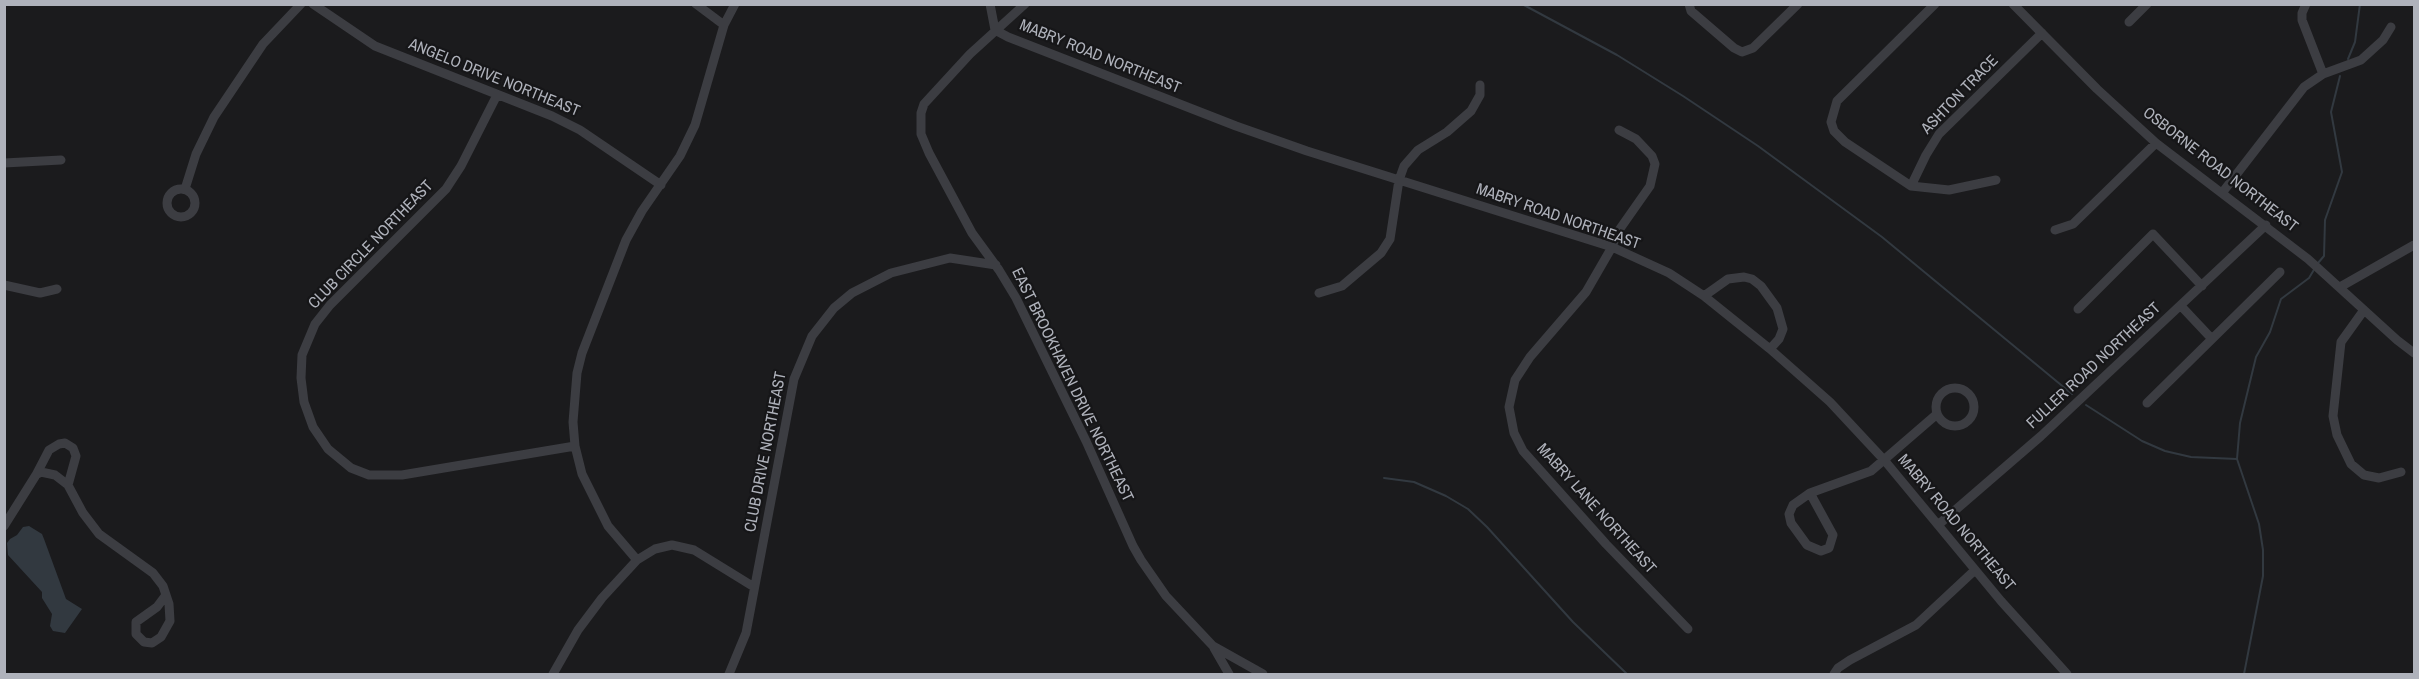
<!DOCTYPE html>
<style>
body{margin:0}
#map{position:relative;width:2419px;height:679px;overflow:hidden;background:#1b1b1d;font-family:"Archivo Narrow",sans-serif}
canvas{display:block}
.frame{position:absolute;inset:0;border:6px solid #afb2bb;pointer-events:none}
</style>
<div id="map">
<canvas width="2419" height="679"></canvas>
<div class="frame"></div>
</div>
<script>
const g = document.querySelector('canvas').getContext('2d');
g.lineJoin = 'round';
function paint(path, color) {
  g.fillStyle = color;
  g.fill(path, 'evenodd');
}
function poly(rows) {
  const path = new Path2D();
  for (const r of rows) {
    if (r.length === 3) {
      path.moveTo(r[0] + r[2], r[1]);
      path.arc(r[0], r[1], r[2], 0, 2 * Math.PI);
      continue;
    }
    path.moveTo(r[0], r[1]);
    for (let i = 2; i < r.length; i += 2) path.lineTo(r[i], r[i + 1]);
  }
  return path;
}
function trace(path, color, width, dash) {
  g.strokeStyle = color;
  g.lineWidth = width;
  g.lineCap = dash ? 'butt' : 'round';
  g.setLineDash(dash || []);
  g.stroke(path);
}
function label(font, color, halo, rows, align = 'center') {
  g.font = font + ' "Archivo Narrow",sans-serif';
  g.lineWidth = 4.5;
  g.setLineDash([]);
  g.textBaseline = 'middle';
  g.strokeStyle = halo;
  g.fillStyle = color;
  for (const [text, x, y, turn = 0] of rows) {
    g.save();
    g.translate(x, y);
    g.rotate((+turn || 0) * Math.PI / 180);
    g.textAlign = isNaN(turn) ? turn : align;
    if (halo) g.strokeText(text, 0, 0);
    g.fillText(text, 0, 0);
    g.restore();
  }
}
paint(poly([
 [29,526,42,534,44,539,66,599,82,609,65,633,53,631,50,626,52,614,42,598,42,592,8,555,7,543,10,539,17,535,23,527]
]), '#323940');
trace(poly([
 [1522,4,1617,55,1683,96,1758,146,1882,237,2072,394],
 [2348,59,2355,42,2360,4],
 [2318,263,2324,256,2325,220,2342,172,2331,112,2340,76],
 [2086,405,2142,441,2165,451,2191,457,2237,459],
 [1384,478,1414,482,1446,496,1468,509,1487,527,1573,622,1627,674],
 [2244,674,2263,576,2263,550,2259,524,2237,459,2240,423,2256,357,2270,332,2281,299,2309,278,2315,268]
]), '#323940', 2);
trace(poly([
 [313,4,375,46,552,116,580,130,661,185],
 [696,4,724,25],
 [990,4,995,30],
 [1025,4,970,54,924,104,921,113,921,134,929,153,972,233,999,270,1016,298,1086,441,1133,546,1141,560,1166,596,1213,646,1263,674],
 [1689,4,1691,11,1734,48,1742,52,1753,48,1798,4],
 [1935,4,1837,101,1831,122,1834,131,1845,142,1911,186,1949,190,1996,180],
 [2013,4,2097,89,2156,143,2308,259,2397,340,2414,353],
 [2306,4,2302,13,2302,20,2323,74],
 [2129,22,2147,4],
 [995,30,1008,37,1236,126,1307,151,1612,247,1669,273,1704,296,1770,349,1830,402,1885,461,2001,601,2067,674],
 [497,95,461,166,446,189,330,305,315,324,302,355,301,378,304,402,313,427,328,449,351,468,369,475,402,475,575,446],
 [1619,130,1636,139,1652,156,1655,164,1650,186,1617,233,1612,247,1586,292,1530,357,1515,380,1509,407,1514,433,1523,451,1606,544,1688,629],
 [4,163,61,160],
 [1911,186,1926,155,1939,134,2042,33],
 [181,203,14],
 [185,189,196,154,214,117,263,44,301,4],
 [2222,193,2304,87,2323,74,2361,60,2383,40,2391,27],
 [2055,230,2073,224,2156,143],
 [4,285,40,293,57,289],
 [2340,287,2414,245],
 [1319,293,1342,286,1381,253,1390,239,1399,180,1404,166,1418,150,1447,132,1471,111,1480,95,1480,85],
 [1704,296,1728,279,1744,277,1752,279,1761,286,1777,308,1783,329,1779,339,1770,349],
 [2181,306,2212,339],
 [2078,309,2153,234,2202,286],
 [2364,310,2341,342,2333,416,2337,435,2351,464,2364,475,2379,478,2401,472],
 [1955,407,19],
 [2147,403,2280,272],
 [36,475,49,450,59,444,65,443,73,448,76,456,68,485],
 [1810,493,1833,535,1829,548,1821,551,1807,545,1791,523,1789,514,1793,505,1810,493],
 [1810,493,1871,471,1937,414],
 [1938,525,2041,436,2266,225],
 [4,526,36,475,41,472,55,475,68,485,83,513,99,534,153,573,163,586,169,604,170,621,161,637,152,643,144,642,136,634,136,622,157,607,166,595],
 [637,560,608,526,582,474,575,446,573,422,577,373,582,353,626,240,642,211,680,156,695,125,724,25,735,4],
 [1214,648,1229,674],
 [553,674,578,630,602,598,637,560,655,549,672,545,694,550,754,587],
 [729,674,746,633,794,379,812,336,834,308,852,293,891,273,950,258,996,265],
 [1834,674,1838,668,1850,660,1916,625,1975,570]
]), '#3c3d42', 9);
label('16px', '#afb2bb', '#161618', [
 ["MABRY ROAD NORTHEAST",1100,57,22],
 ["ANGELO DRIVE NORTHEAST",494,78,22],
 ["ASHTON TRACE",1960,95,-46],
 ["OSBORNE ROAD NORTHEAST",2220,170,38],
 ["MABRY ROAD NORTHEAST",1558,217,19],
 ["CLUB CIRCLE NORTHEAST",371,245,-46],
 ["FULLER ROAD NORTHEAST",2094,366,-43],
 ["EAST BROOKHAVEN DRIVE NORTHEAST",1072,385,64],
 ["CLUB DRIVE NORTHEAST",766,452,-79],
 ["MABRY LANE NORTHEAST",1596,509,48],
 ["MABRY ROAD NORTHEAST",1956,523,50]
]);
</script>
